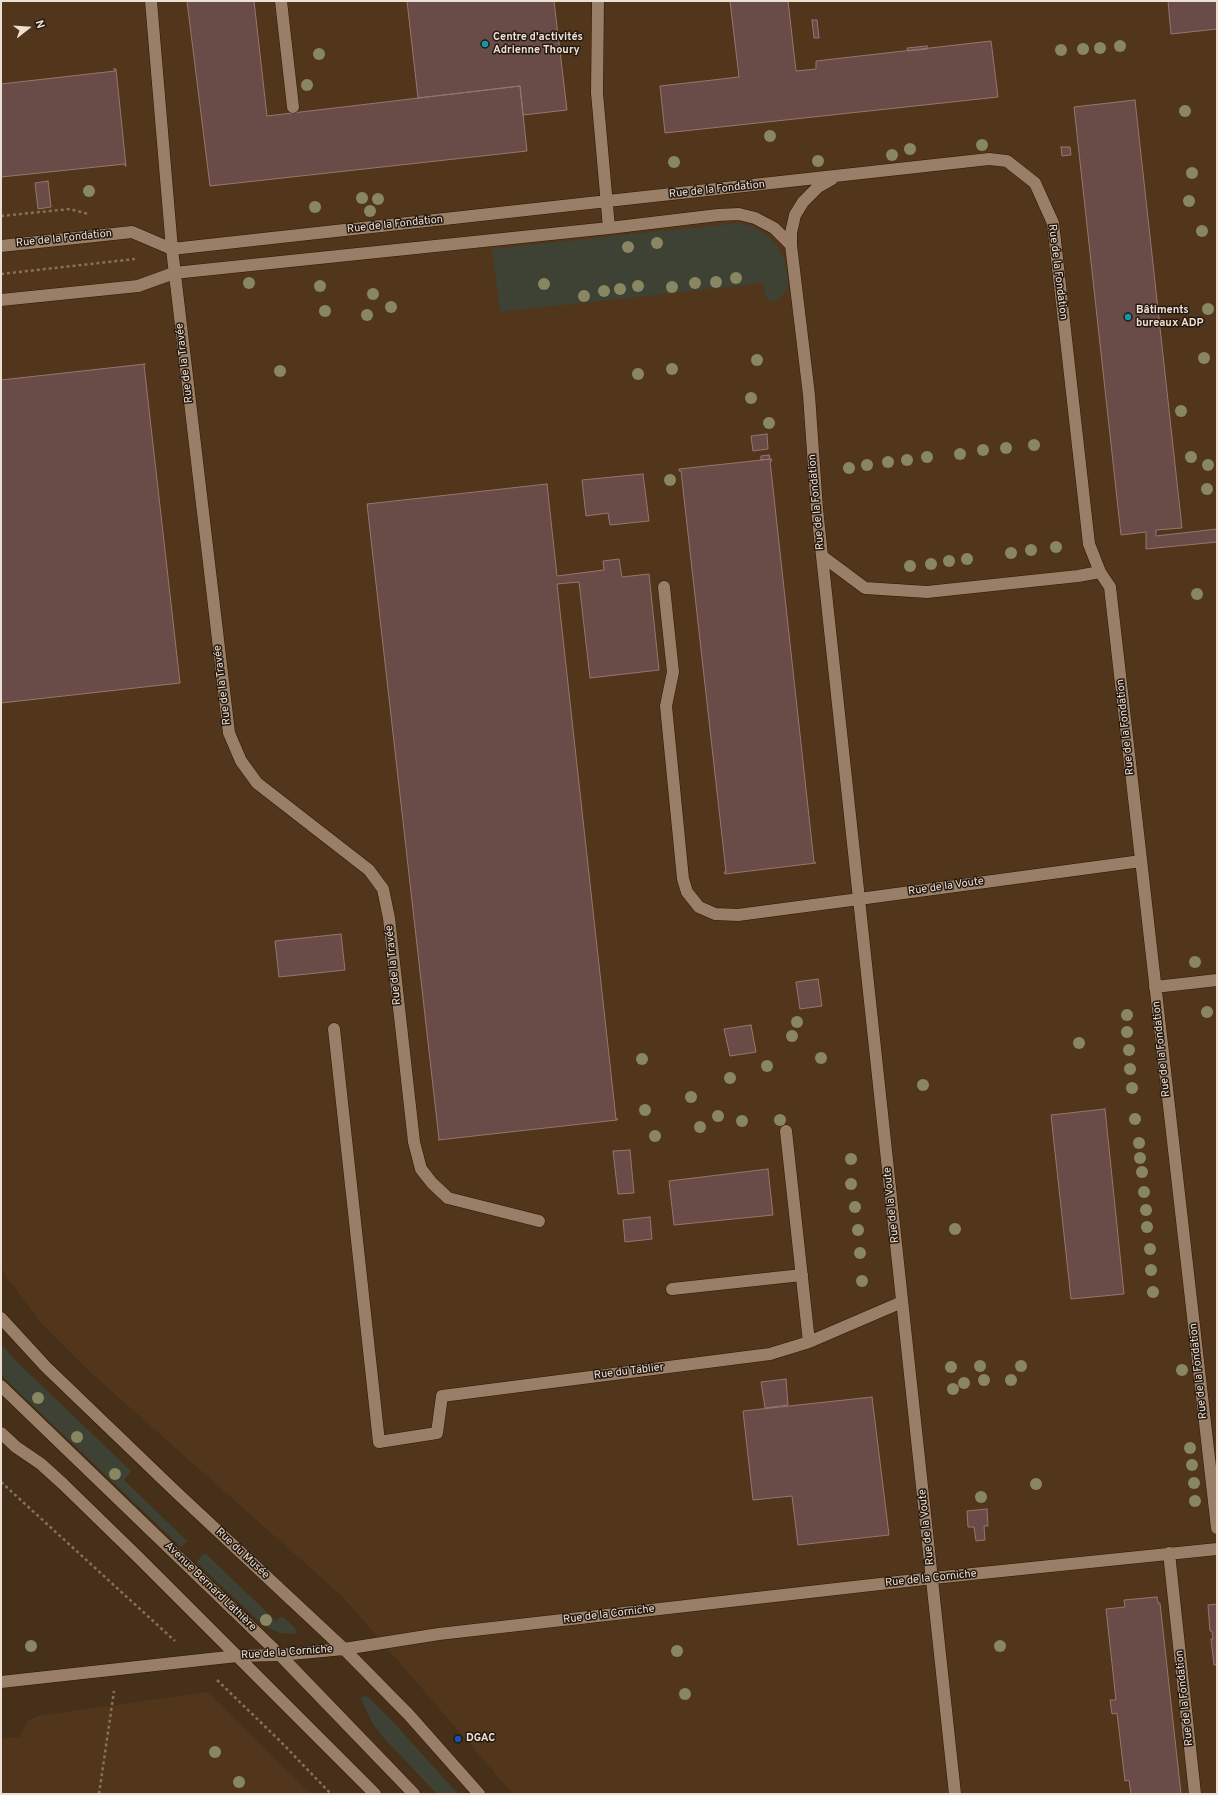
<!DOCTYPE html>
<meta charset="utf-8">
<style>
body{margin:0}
#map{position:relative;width:1218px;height:1795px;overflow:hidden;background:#46301a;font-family:Overpass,sans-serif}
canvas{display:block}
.frame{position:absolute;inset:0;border:2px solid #eddfd2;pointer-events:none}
.north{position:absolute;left:8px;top:8px;width:40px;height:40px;-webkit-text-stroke:3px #251a11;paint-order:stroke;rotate:73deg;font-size:11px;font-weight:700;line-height:16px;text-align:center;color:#eddfd2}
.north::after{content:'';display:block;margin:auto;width:14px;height:18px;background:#eddfd2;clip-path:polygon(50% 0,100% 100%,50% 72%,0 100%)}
</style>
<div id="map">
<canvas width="1218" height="1795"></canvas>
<div class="frame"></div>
<div class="north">N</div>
</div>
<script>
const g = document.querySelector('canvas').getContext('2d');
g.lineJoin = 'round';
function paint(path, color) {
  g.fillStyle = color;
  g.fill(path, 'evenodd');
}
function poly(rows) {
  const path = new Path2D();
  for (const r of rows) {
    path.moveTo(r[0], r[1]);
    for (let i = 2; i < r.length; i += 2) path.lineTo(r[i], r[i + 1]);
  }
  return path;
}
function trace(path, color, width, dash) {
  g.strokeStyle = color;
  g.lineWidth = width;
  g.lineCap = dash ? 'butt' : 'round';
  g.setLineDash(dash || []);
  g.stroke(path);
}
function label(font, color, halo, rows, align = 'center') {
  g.font = font + ' Overpass,sans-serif';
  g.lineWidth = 3;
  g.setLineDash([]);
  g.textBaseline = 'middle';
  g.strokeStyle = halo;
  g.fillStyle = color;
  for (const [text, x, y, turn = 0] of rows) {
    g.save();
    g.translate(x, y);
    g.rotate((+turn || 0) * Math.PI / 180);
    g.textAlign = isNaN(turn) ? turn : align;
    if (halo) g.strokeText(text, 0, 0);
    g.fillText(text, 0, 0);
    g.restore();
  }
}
paint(poly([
 [1,1,1217,1,1217,1794,513,1794,343,1597,89,1371,41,1323,1,1269],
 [207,1692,311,1794,1,1794,1,1738,20,1737,28,1721,38,1716]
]), '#52361b');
paint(poly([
 [739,223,754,227,770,237,779,249,784,259,788,279,788,289,777,300,772,302,766,298,764,283,500,312,492,249],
 [1,1344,16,1361,131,1471,124,1480,187,1541,181,1547,7,1381,1,1374],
 [205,1553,276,1621,282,1616,296,1629,295,1634,280,1633,263,1625,196,1562],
 [364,1696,368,1697,395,1724,458,1794,437,1794,383,1737,373,1724,362,1701,361,1699]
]), '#3d4234');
const building = poly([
 [187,1,254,1,267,116,520,86,527,151,210,186,187,1],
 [407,1,554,1,567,110,523,115,520,86,418,98,407,1],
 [730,1,788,1,796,71,816,69,816,61,991,41,998,97,665,133,660,86,739,77,730,1],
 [1168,1,1217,1,1217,29,1171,34,1168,1],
 [812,20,817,20,819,38,814,38,812,20],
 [927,46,927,49,908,51,907,48,927,46],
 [114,69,116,69,126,166,125,166,125,164,1,177,1,84,115,71,114,69],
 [1135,100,1182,528,1156,530,1156,536,1217,529,1217,542,1146,549,1146,532,1121,535,1074,107,1135,100],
 [1061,147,1070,147,1071,155,1062,156,1061,147],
 [48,181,51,207,38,209,35,183,48,181],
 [145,364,144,365,180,683,1,703,1,380,145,364],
 [767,434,768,449,753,451,751,436,767,434],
 [769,455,770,459,761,460,761,456,769,455],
 [771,459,772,461,770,461,814,862,816,863,725,874,724,872,726,872,681,471,679,471,679,469,771,459],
 [643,474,649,521,610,525,608,513,586,516,582,480,643,474],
 [547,484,557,576,604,570,603,561,619,559,622,577,649,574,659,670,590,678,579,582,557,584,616,1119,618,1119,617,1120,438,1140,439,1139,367,504,547,484],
 [341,934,345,970,279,977,275,941,341,934],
 [818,979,822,1006,800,1009,796,982,818,979],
 [751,1025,756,1052,730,1056,724,1029,751,1025],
 [1105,1109,1124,1294,1071,1299,1051,1115,1105,1109],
 [630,1150,634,1193,618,1194,613,1151,630,1150],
 [768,1169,773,1215,674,1225,669,1181,768,1169],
 [650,1217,652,1239,625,1242,623,1220,650,1217],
 [786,1379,788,1405,765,1408,761,1382,786,1379],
 [872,1397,889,1535,798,1545,792,1496,753,1500,743,1411,872,1397],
 [987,1509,988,1526,984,1526,985,1540,976,1541,974,1527,968,1527,967,1511,987,1509],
 [1157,1597,1158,1603,1160,1603,1181,1794,1131,1794,1129,1780,1125,1781,1117,1713,1112,1714,1110,1700,1116,1700,1106,1609,1125,1607,1124,1600,1157,1597],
 [1217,1604,1217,1665,1214,1665,1211,1639,1213,1639,1212,1631,1210,1631,1208,1605,1217,1604]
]);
paint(building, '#694c47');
trace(building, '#99746e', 1);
const service = poly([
 [151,1,172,249,229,733,241,761,257,783,369,870,383,889,389,918,414,1142,421,1169,432,1183,448,1198,539,1221],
 [281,1,293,107],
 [598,1,597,93,609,228],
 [791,245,791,233,795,215,803,202,818,187,832,179],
 [1,246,132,232,172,249,989,159,1007,161,1035,183,1053,223,1089,544,1100,572,1110,587,1217,1528],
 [1,300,138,286,174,273,609,228,718,215,739,214,755,218,774,228,791,245,809,395,817,509,822,556,865,588,927,592,1078,576,1100,572],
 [664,587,673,672,666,706,683,879,687,892,699,907,715,914,738,915,859,899,822,556],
 [1155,987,1217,980],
 [334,1029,379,1442,437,1433,442,1396,770,1354,809,1342,902,1302],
 [786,1131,809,1342],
 [672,1289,802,1275],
 [1,1318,46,1367,176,1492,344,1649,409,1715,479,1794],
 [1169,1553,1195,1794],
 [1,1682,237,1656,280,1655,344,1649,439,1634,933,1578,1217,1549],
 [955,1794,859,899,1141,861]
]);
const secondary = poly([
 [1,1386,280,1655,414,1794],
 [1,1433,16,1447,41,1464,63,1484,140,1559,375,1794]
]);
trace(service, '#2c1702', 13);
trace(secondary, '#2c1702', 13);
trace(poly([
 [1,216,70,209,88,214],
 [1,274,135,259],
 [1,1482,175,1641],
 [217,1680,280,1741,331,1794],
 [99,1794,114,1691]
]), '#84715e', 2.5, [3, 3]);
trace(service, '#9a7f68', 12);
trace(secondary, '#9a7f68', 12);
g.fillStyle = '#888762';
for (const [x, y] of [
 [1120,46],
 [1100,48],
 [1083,49],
 [1061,50],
 [319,54],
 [307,85],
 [1185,111],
 [770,136],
 [982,145],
 [910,149],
 [892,155],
 [818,161],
 [674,162],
 [1192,173],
 [89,191],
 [362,198],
 [378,199],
 [1189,201],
 [315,207],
 [370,211],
 [1202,231],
 [657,243],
 [628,247],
 [736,278],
 [716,282],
 [249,283],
 [695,283],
 [544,284],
 [320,286],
 [638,286],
 [672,287],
 [620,289],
 [604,291],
 [373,294],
 [584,296],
 [391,307],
 [1208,309],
 [325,311],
 [367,315],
 [1204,358],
 [757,360],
 [672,369],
 [280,371],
 [638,374],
 [751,398],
 [1181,411],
 [769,423],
 [1034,445],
 [1006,448],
 [983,450],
 [960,454],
 [927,457],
 [1191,457],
 [907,460],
 [888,462],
 [867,465],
 [1208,465],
 [849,468],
 [670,480],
 [1207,489],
 [1056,547],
 [1031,550],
 [1011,553],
 [967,559],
 [949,561],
 [931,564],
 [910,566],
 [1197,594],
 [1195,962],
 [1207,1012],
 [1127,1015],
 [797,1022],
 [1127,1032],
 [792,1036],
 [1079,1043],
 [1129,1050],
 [821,1058],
 [642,1059],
 [767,1066],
 [1130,1069],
 [730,1078],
 [923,1085],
 [1132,1088],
 [691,1097],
 [645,1110],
 [718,1116],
 [1135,1119],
 [780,1120],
 [742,1121],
 [700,1127],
 [655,1136],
 [1139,1143],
 [1140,1158],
 [851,1159],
 [1142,1172],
 [851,1184],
 [1144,1192],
 [855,1207],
 [1146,1210],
 [1147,1227],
 [955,1229],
 [858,1230],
 [1150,1249],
 [860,1253],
 [1151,1270],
 [862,1281],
 [1153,1292],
 [980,1366],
 [1021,1366],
 [951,1367],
 [1182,1370],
 [984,1380],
 [1011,1380],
 [964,1383],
 [953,1389],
 [38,1398],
 [77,1437],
 [1190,1448],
 [1192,1465],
 [115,1474],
 [1194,1483],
 [1036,1484],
 [981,1497],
 [1195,1501],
 [266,1620],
 [31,1646],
 [1000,1646],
 [677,1651],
 [685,1694],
 [215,1752],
 [239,1782]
]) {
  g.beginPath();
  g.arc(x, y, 6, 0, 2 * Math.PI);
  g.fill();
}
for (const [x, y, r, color] of [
 [485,44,4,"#0f9aa8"],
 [1128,317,4,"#0f9aa8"],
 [458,1739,4,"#1a4fb4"]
]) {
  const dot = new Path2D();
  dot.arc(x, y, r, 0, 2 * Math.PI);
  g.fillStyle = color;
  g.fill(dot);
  trace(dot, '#251a11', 1.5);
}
label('bold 11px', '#eddfd2', '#251a11', [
 ["Centre d'activités",493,38],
 ["Adrienne Thoury",493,51],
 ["Bâtiments",1136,311],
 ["bureaux ADP",1136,324],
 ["DGAC",466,1739]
], 'left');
label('11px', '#eddfd2', '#251a11', [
 ["Rue de la Fondation",717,190,-6],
 ["Rue de la Fondation",395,225,-6],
 ["Rue de la Fondation",64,239,-6],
 ["Rue de la Fondation",1057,272,83],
 ["Rue de la Travée",185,363,-97],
 ["Rue de la Fondation",817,502,-95],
 ["Rue de la Travée",223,685,-97],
 ["Rue de la Fondation",1126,727,-96],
 ["Rue de la Voute",946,887,-8],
 ["Rue de la Travée",394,965,-96],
 ["Rue de la Fondation",1162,1049,-96],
 ["Rue de la Voute",892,1205,-96],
 ["Rue de la Fondation",1199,1371,-96],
 ["Rue du Tablier",629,1372,-7],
 ["Rue de la Voute",927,1527,-96],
 ["Rue du Musée",242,1554,43],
 ["Rue de la Corniche",931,1579,-6],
 ["Avenue Bernard Lathière",210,1587,44],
 ["Rue de la Corniche",609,1615,-7],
 ["Rue de la Corniche",287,1653,-4],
 ["Rue de la Fondation",1185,1698,-96]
]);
</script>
